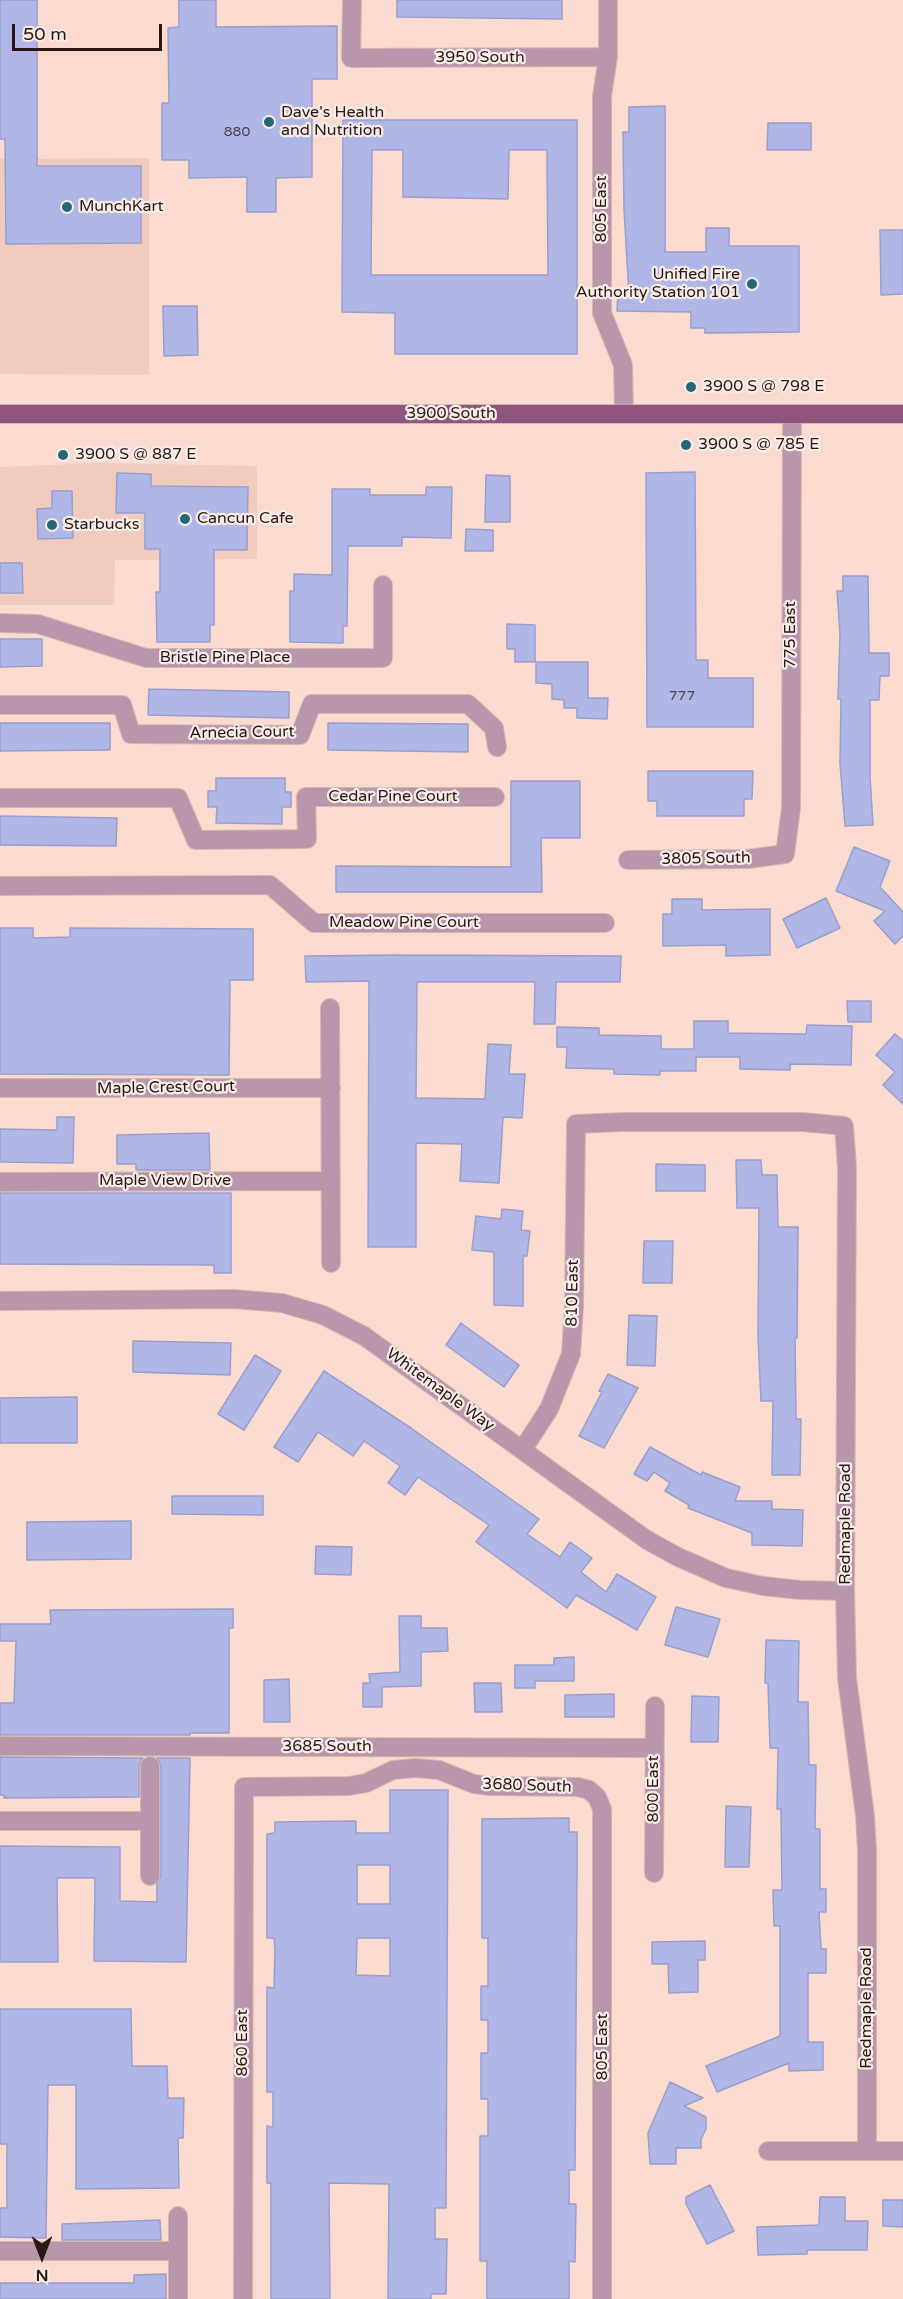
<!DOCTYPE html>
<style>
body{margin:0}
#map{position:relative;width:903px;height:2299px;overflow:hidden;background:#fbdacf;font-family:"Varela Round",sans-serif}
canvas{display:block}
.north{position:absolute;left:12px;top:2227px;width:60px;height:60px;-webkit-text-stroke:4px #f8ede9;paint-order:stroke;rotate:180deg;font-size:16px;font-weight:700;line-height:24px;text-align:center;color:#2a1711}
.north::after{content:'';display:block;margin:auto;width:21px;height:27px;background:#2a1711;clip-path:polygon(50% 0,100% 100%,50% 72%,0 100%)}
.scale{position:absolute;left:12px;top:24px;width:150px;height:27px;box-sizing:border-box;border:3px solid #2a1711;border-top:0;padding-left:8px;font-size:18px;line-height:21px;white-space:nowrap;color:#2a1711;-webkit-text-stroke:4px #f8ede9;paint-order:stroke}
</style>
<div id="map">
<canvas width="903" height="2299"></canvas>
<div class="north">N</div>
<div class="scale">50 m</div>
</div>
<script>
const g = document.querySelector('canvas').getContext('2d');
g.lineJoin = 'round';
function paint(path, color) {
  g.fillStyle = color;
  g.fill(path, 'evenodd');
}
function poly(rows) {
  const path = new Path2D();
  for (const r of rows) {
    path.moveTo(r[0], r[1]);
    for (let i = 2; i < r.length; i += 2) path.lineTo(r[i], r[i + 1]);
  }
  return path;
}
function trace(path, color, width, dash) {
  g.strokeStyle = color;
  g.lineWidth = width;
  g.lineCap = dash ? 'butt' : 'round';
  g.setLineDash(dash || []);
  g.stroke(path);
}
function label(font, color, halo, rows, align = 'center') {
  g.font = font + ' "Varela Round",sans-serif';
  g.lineWidth = 4.5;
  g.setLineDash([]);
  g.textBaseline = 'middle';
  g.strokeStyle = halo;
  g.fillStyle = color;
  for (const [text, x, y, turn = 0] of rows) {
    g.save();
    g.translate(x, y);
    g.rotate((+turn || 0) * Math.PI / 180);
    g.textAlign = isNaN(turn) ? turn : align;
    if (halo) g.strokeText(text, 0, 0);
    g.fillText(text, 0, 0);
    g.restore();
  }
}
paint(poly([
 [149,158,149,375,0,374,0,159],
 [98,463,257,466,257,559,115,560,114,605,0,605,0,467]
]), '#f0cbbe');
const building = poly([
 [0,0,37,0,37,166,141,166,141,243,6,244,5,139,0,139,0,0],
 [179,0,216,0,216,27,337,26,337,79,312,79,312,177,276,178,276,212,247,212,247,177,189,178,189,160,162,160,162,103,169,103,168,28,179,27,179,0],
 [397,0,562,0,562,19,397,17,397,0],
 [665,106,665,252,706,252,706,228,729,228,729,246,799,246,799,332,705,333,705,328,691,328,691,312,617,311,618,294,629,294,624,209,623,132,629,132,629,107,665,106],
 [343,120,577,120,577,354,395,354,395,313,342,312,343,120],
 [372,150,403,150,403,197,508,199,509,150,547,150,548,275,371,275,372,150],
 [768,123,811,123,811,150,767,150,768,123],
 [880,230,903,230,903,294,881,295,880,230],
 [163,306,197,306,198,355,164,356,163,306],
 [695,472,696,660,708,660,708,678,753,678,753,727,647,727,646,473,695,472],
 [117,473,151,474,151,486,248,487,247,550,214,550,214,625,210,625,210,642,157,642,156,592,160,592,160,549,145,549,145,513,116,513,117,473],
 [486,475,510,476,510,522,485,522,486,475],
 [426,487,452,487,451,538,402,537,402,546,348,546,347,626,343,626,343,643,290,642,290,591,294,591,294,574,332,575,332,489,370,489,370,495,426,495,426,487],
 [52,491,72,491,73,538,38,539,37,509,52,508,52,491],
 [466,529,493,530,493,551,465,551,466,529],
 [0,563,22,563,23,593,0,593,0,563],
 [843,576,868,576,869,653,889,653,889,676,880,676,879,700,870,700,870,776,873,825,845,826,840,763,841,699,838,699,840,634,837,591,843,591,843,576],
 [507,624,535,625,535,662,515,662,515,649,507,649,507,624],
 [0,639,42,639,42,666,0,667,0,639],
 [536,662,588,662,588,698,608,698,607,719,577,718,577,708,564,708,564,700,552,699,552,684,536,683,536,662],
 [149,689,289,692,289,718,148,715,149,689],
 [0,723,110,723,110,750,0,751,0,723],
 [328,723,468,724,468,752,328,750,328,723],
 [648,771,753,771,752,799,744,799,744,816,657,816,657,801,648,801,648,771],
 [216,778,285,778,285,792,291,792,291,807,282,807,282,824,216,823,217,807,208,807,208,791,216,791,216,778],
 [511,781,580,781,580,838,541,838,542,892,336,892,336,866,511,867,511,781],
 [0,816,117,818,116,846,0,845,0,816],
 [854,847,890,861,880,887,903,912,903,936,895,944,874,921,885,911,836,891,854,847],
 [826,898,840,928,797,948,783,919,826,898],
 [672,899,702,899,702,910,770,909,770,955,726,956,726,945,663,946,663,914,672,914,672,899],
 [0,928,33,928,33,938,70,937,70,928,253,929,253,980,230,980,229,1075,0,1074,0,928],
 [402,955,621,956,620,982,556,982,555,1024,534,1024,535,982,417,982,416,1098,485,1099,488,1044,511,1045,509,1074,525,1074,522,1118,503,1117,499,1183,460,1181,462,1144,416,1143,416,1247,368,1247,369,981,306,982,305,956,402,955],
 [847,1001,871,1001,871,1022,848,1022,847,1001],
 [694,1021,728,1021,728,1033,806,1034,807,1025,852,1026,851,1065,790,1064,790,1070,740,1069,740,1057,696,1057,696,1071,660,1071,660,1075,614,1074,614,1069,566,1068,567,1047,557,1047,557,1027,599,1028,599,1035,661,1036,661,1049,694,1049,694,1021],
 [895,1034,903,1041,903,1104,883,1085,895,1072,876,1055,895,1034],
 [57,1117,74,1117,73,1163,0,1162,0,1129,57,1130,57,1117],
 [209,1133,210,1170,136,1170,136,1164,117,1164,117,1135,209,1133],
 [736,1160,761,1160,762,1175,777,1175,778,1227,798,1227,797,1338,795,1338,796,1419,801,1419,800,1475,772,1475,773,1401,761,1401,758,1337,759,1208,737,1208,736,1160],
 [656,1164,705,1165,705,1191,656,1191,656,1164],
 [0,1193,231,1193,231,1273,214,1273,214,1265,0,1264,0,1193],
 [502,1209,523,1211,521,1230,530,1231,527,1256,523,1256,523,1306,494,1305,494,1252,472,1250,476,1216,501,1219,502,1209],
 [644,1241,673,1241,672,1283,643,1283,644,1241],
 [629,1315,657,1316,655,1366,627,1365,629,1315],
 [461,1323,519,1365,504,1387,446,1345,461,1323],
 [133,1341,231,1343,230,1375,133,1372,133,1341],
 [255,1355,281,1371,244,1430,218,1414,255,1355],
 [324,1371,411,1428,539,1519,527,1534,560,1557,570,1542,592,1558,581,1572,606,1592,617,1574,656,1597,637,1630,576,1595,567,1608,476,1542,489,1525,418,1477,405,1495,388,1483,400,1466,364,1441,353,1456,318,1432,298,1462,274,1447,324,1371],
 [608,1374,638,1388,604,1448,579,1436,602,1392,599,1391,608,1374],
 [77,1397,77,1443,0,1443,0,1398,77,1397],
 [650,1447,701,1475,702,1472,740,1487,735,1501,772,1501,772,1509,803,1510,802,1546,752,1545,752,1533,688,1508,689,1505,665,1491,670,1483,654,1472,647,1481,634,1474,650,1447],
 [172,1496,263,1496,263,1515,172,1514,172,1496],
 [131,1521,131,1559,27,1560,27,1522,131,1521],
 [316,1546,352,1547,351,1575,315,1574,316,1546],
 [676,1607,720,1619,708,1657,665,1645,676,1607],
 [233,1609,233,1628,229,1628,229,1733,190,1733,190,1735,0,1735,0,1703,14,1703,16,1641,0,1641,0,1624,51,1624,50,1610,233,1609],
 [399,1616,421,1616,421,1628,447,1628,448,1651,421,1652,421,1686,382,1687,382,1707,363,1707,363,1683,370,1683,369,1674,400,1672,399,1616],
 [766,1640,799,1641,798,1702,808,1702,809,1765,816,1765,815,1829,820,1829,820,1889,826,1889,826,1912,819,1912,821,1949,826,1949,826,1973,808,1973,808,2042,823,2042,823,2070,789,2071,789,2063,717,2092,706,2066,780,2036,780,1926,774,1926,773,1890,782,1890,781,1809,777,1809,778,1748,770,1748,768,1683,765,1683,766,1640],
 [574,1657,574,1681,535,1681,535,1688,515,1688,515,1665,554,1665,554,1658,574,1657],
 [289,1679,290,1722,264,1722,264,1680,289,1679],
 [474,1683,501,1683,502,1712,475,1712,474,1683],
 [614,1694,614,1717,565,1717,565,1695,614,1694],
 [692,1696,719,1697,718,1742,691,1742,692,1696],
 [0,1757,143,1758,139,1766,139,1797,4,1798,4,1795,0,1795,0,1757],
 [157,1758,190,1758,186,1962,94,1961,95,1878,57,1878,58,1962,0,1962,0,1846,120,1847,120,1901,157,1902,157,1884,161,1876,161,1766,157,1758],
 [390,1790,448,1790,446,2208,435,2208,435,2239,447,2239,446,2294,431,2294,431,2299,388,2299,389,2184,329,2183,330,2299,271,2299,271,2183,267,2183,267,2126,273,2127,273,2092,267,2092,267,1987,274,1988,275,1950,274,1938,267,1938,267,1834,275,1833,275,1822,356,1821,356,1833,390,1833,390,1790],
 [357,1865,390,1865,390,1904,357,1904,357,1865],
 [357,1938,390,1938,390,1976,356,1975,357,1938],
 [726,1806,751,1807,749,1867,725,1867,726,1806],
 [569,1818,569,1832,577,1832,577,1876,575,2170,569,2170,569,2204,576,2204,575,2262,569,2261,569,2299,487,2299,487,2261,480,2261,480,2136,488,2136,488,2099,481,2099,481,2053,488,2053,488,2020,481,2020,481,1986,488,1986,488,1938,482,1938,482,1819,569,1818],
 [705,1941,705,1960,698,1960,698,1992,669,1993,668,1964,652,1964,652,1942,705,1941],
 [0,2009,131,2009,132,2066,167,2066,168,2098,184,2098,183,2138,178,2138,179,2188,76,2189,76,2085,48,2085,46,2238,0,2237,0,2208,7,2208,7,2144,0,2144,0,2009],
 [670,2082,703,2098,684,2106,706,2117,706,2129,701,2139,701,2148,676,2148,676,2164,650,2164,648,2133,670,2082],
 [710,2185,734,2231,707,2244,686,2204,686,2197,710,2185],
 [820,2197,845,2197,845,2221,868,2221,867,2250,807,2250,807,2254,758,2255,757,2227,819,2225,820,2197],
 [883,2200,903,2200,903,2227,883,2226,883,2200],
 [160,2220,161,2240,62,2240,62,2224,160,2220],
 [166,2274,166,2299,0,2299,0,2283,134,2283,134,2275,166,2274]
]);
paint(building, '#b0b6e5');
trace(building, '#999fcd', 1.5);
const minor = poly([
 [352,0,351,58,608,57],
 [608,0,608,57,602,96,602,313,623,365,624,414],
 [0,623,38,624,146,658,383,658,383,585],
 [0,705,122,705,131,734,300,735,312,704,468,704,494,728,497,747],
 [0,798,178,798,196,840,307,839,306,797,495,797],
 [628,860,748,859,785,854,791,808,792,414],
 [0,886,270,885,314,923,605,923],
 [330,1008,331,1263],
 [0,1088,331,1088],
 [0,1182,331,1181],
 [0,1301,234,1299,282,1303,323,1315,364,1336,647,1540,678,1557,726,1578,763,1586,800,1590,845,1591],
 [523,1449,549,1409,571,1354,574,1305,576,1124,623,1122,803,1122,844,1126,847,1167,845,1591,847,1678,865,1816,867,1850,867,2151],
 [0,1746,654,1748],
 [150,1766,150,1876],
 [0,1821,150,1821],
 [654,1873,655,1706],
 [768,2151,903,2151],
 [178,2216,178,2299],
 [0,2251,178,2251],
 [243,2299,244,1787,349,1786,366,1783,393,1770,415,1768,439,1770,474,1784,490,1786,578,1787,589,1790,597,1797,602,1809,602,2299]
]);
const major = poly([
 [0,414,903,414]
]);
trace(minor, '#d5b7ad', 20);
trace(major, '#d5b7ad', 20);
trace(minor, '#b896ac', 18);
trace(major, '#90557e', 18);
for (const [x, y, r, color] of [
 [269,122,6,"#246779"],
 [67,207,6,"#246779"],
 [752,284,6,"#246779"],
 [691,387,6,"#246779"],
 [686,445,6,"#246779"],
 [63,455,6,"#246779"],
 [185,519,6,"#246779"],
 [52,525,6,"#246779"]
]) {
  const dot = new Path2D();
  dot.arc(x, y, r, 0, 2 * Math.PI);
  g.fillStyle = color;
  g.fill(dot);
  trace(dot, '#f8ede9', 2);
}
label('14px', '#4c3f46', null, [
 ["880",237,132],
 ["777",682,696]
]);
label('16px', '#2a1711', '#f8ede9', [
 ["3950 South",480,58],
 ["805 East",602,209,-90],
 ["3900 South",451,414],
 ["775 East",791,635,-90],
 ["Bristle Pine Place",225,658],
 ["Arnecia Court",242,733,-1],
 ["Cedar Pine Court",393,797],
 ["3805 South",706,859,-1],
 ["Meadow Pine Court",404,923],
 ["Maple Crest Court",166,1088,-1],
 ["Maple View Drive",165,1181],
 ["810 East",573,1293,-89],
 ["Whitemaple Way",440,1390,36],
 ["Redmaple Road",846,1524,-90],
 ["3685 South",327,1747],
 ["3680 South",527,1786,2],
 ["800 East",654,1789,-90],
 ["Redmaple Road",867,2008,-90],
 ["860 East",243,2043,-90],
 ["805 East",603,2047,-90]
]);
label('16px', '#2a1711', '#f8ede9', [
 ["Dave's Health",281,113],
 ["and Nutrition",281,131],
 ["MunchKart",79,207],
 ["Unified Fire",740,275,"right"],
 ["Authority Station 101",740,293,"right"],
 ["3900 S @ 798 E",703,387],
 ["3900 S @ 785 E",698,445],
 ["3900 S @ 887 E",75,455],
 ["Cancun Cafe",197,519],
 ["Starbucks",64,525]
], 'left');
</script>
